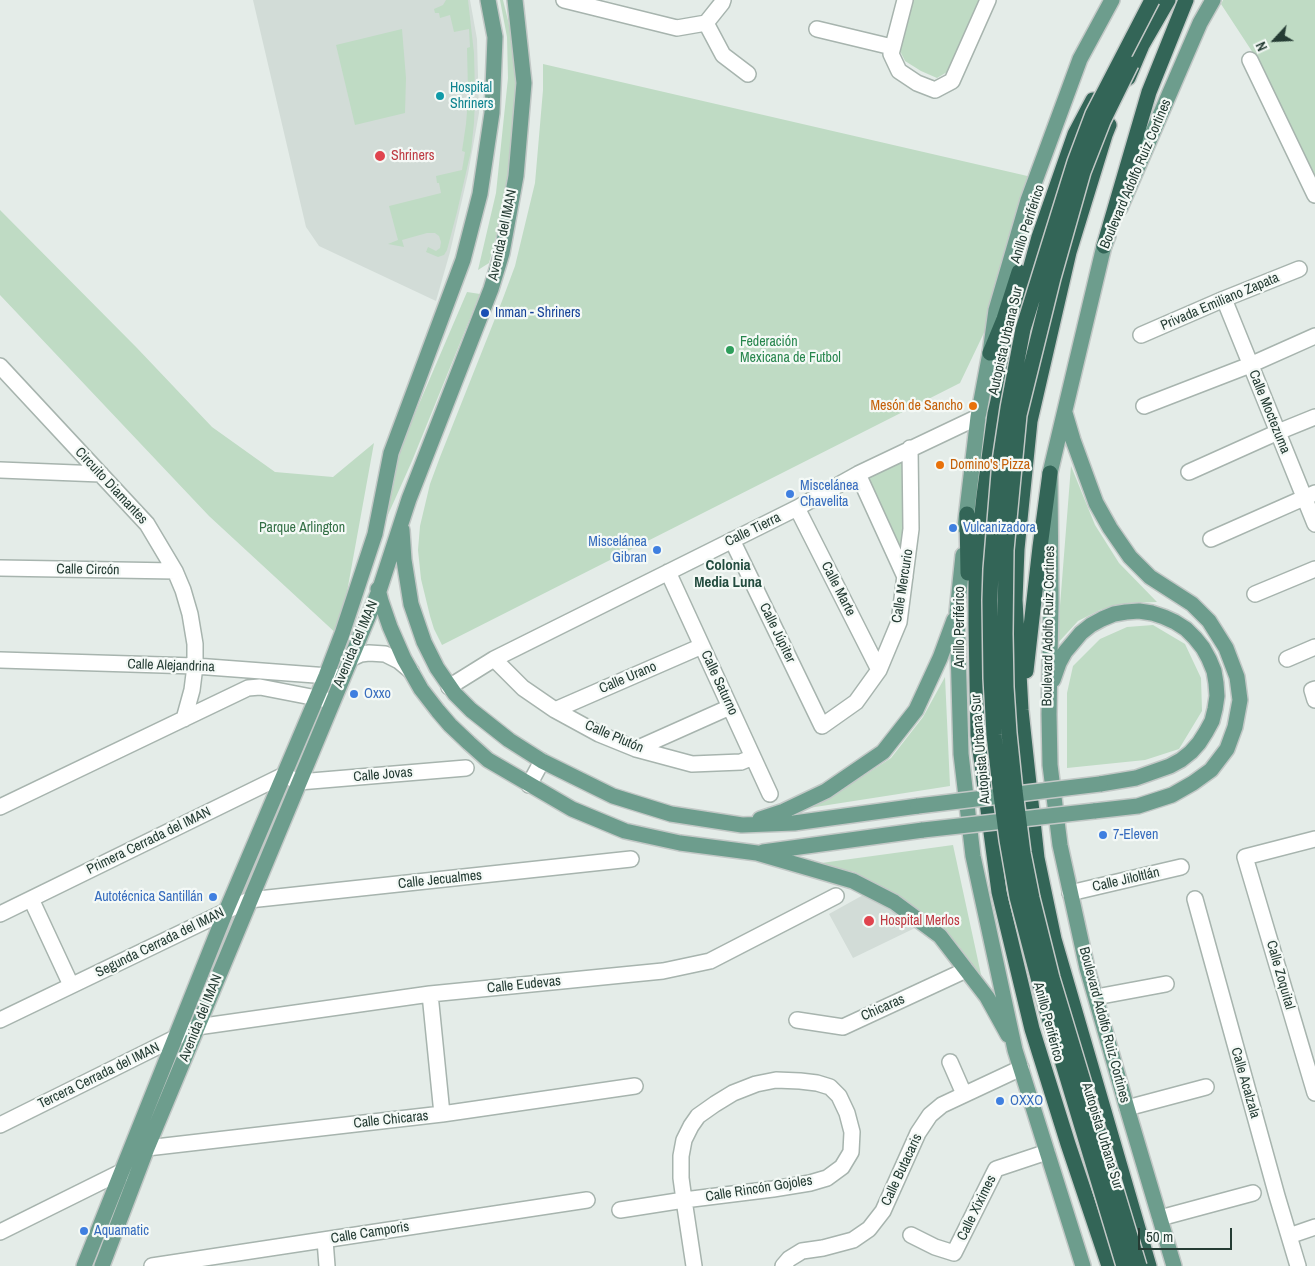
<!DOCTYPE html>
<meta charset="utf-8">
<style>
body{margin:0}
#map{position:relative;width:1315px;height:1266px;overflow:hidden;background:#e4ece8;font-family:"Archivo Narrow",sans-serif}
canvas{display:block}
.north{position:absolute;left:1250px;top:15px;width:50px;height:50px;-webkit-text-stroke:4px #f4f9f6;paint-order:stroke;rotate:245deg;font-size:14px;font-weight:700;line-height:20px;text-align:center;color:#253c34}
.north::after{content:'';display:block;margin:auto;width:18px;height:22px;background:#253c34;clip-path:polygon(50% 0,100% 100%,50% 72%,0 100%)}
.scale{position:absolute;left:1138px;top:1228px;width:94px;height:22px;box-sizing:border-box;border:2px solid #253c34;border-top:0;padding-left:6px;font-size:15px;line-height:18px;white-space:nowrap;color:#253c34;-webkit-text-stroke:4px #f4f9f6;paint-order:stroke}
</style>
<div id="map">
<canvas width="1315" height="1266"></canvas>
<div class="north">N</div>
<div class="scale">50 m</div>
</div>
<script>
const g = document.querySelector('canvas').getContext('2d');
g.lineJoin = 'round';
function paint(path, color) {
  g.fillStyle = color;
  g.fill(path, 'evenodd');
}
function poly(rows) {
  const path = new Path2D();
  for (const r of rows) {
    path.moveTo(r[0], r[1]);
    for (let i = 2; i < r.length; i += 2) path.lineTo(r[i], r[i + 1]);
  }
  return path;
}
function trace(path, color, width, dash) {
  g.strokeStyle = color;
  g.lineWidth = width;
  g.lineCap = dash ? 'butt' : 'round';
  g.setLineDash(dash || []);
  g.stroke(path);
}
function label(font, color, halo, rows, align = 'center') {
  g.font = font + ' "Archivo Narrow",sans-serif';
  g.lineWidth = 4.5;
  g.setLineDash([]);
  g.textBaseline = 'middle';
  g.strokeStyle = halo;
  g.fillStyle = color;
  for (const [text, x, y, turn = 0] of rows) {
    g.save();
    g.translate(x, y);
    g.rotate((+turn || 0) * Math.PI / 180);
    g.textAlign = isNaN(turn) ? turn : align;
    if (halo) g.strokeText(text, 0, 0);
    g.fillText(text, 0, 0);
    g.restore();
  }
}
paint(poly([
 [253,0,470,0,477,39,479,113,468,174,450,252,436,301,319,246,306,227],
 [865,894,893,911,915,928,853,958,829,914]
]), '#d2dcd7');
paint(poly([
 [446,0,468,0,474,53,475,93,468,92,467,48,470,47,469,29,454,32,450,15,440,18,439,13,435,13,434,9,443,5],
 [500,0,503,0,517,57,513,140,505,202,489,263,478,270,496,193,508,78,507,37],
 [909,0,983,0,952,69,937,78,921,71,905,61,897,45],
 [1223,0,1315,0,1315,178,1257,59,1221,4],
 [402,29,406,78,405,113,355,125,336,45],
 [543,64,1036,178,992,316,960,383,442,645,434,629,430,616,421,579,418,550,420,526,430,484,440,457,502,301,515,266,535,183,543,90],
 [468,99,475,99,474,123,471,151,457,212,447,250,444,255,438,257,426,252,428,247,436,251,440,248,441,242,439,236,435,233,427,233,402,240,404,247,388,244,398,240,389,206,441,193,439,183,437,183,436,176,462,170,465,152,462,151,466,124],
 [0,210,137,348,212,427,275,472,333,477,374,443,339,636,209,516,0,295],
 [467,292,480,294,412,461,383,526,395,460],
 [910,448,905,577,858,474],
 [1071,466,1095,525,1119,563,1157,602,1127,603,1100,610,1078,621,1057,644],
 [1153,625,1185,644,1201,678,1202,711,1179,749,1145,760,1067,768,1067,693,1073,666,1100,639,1127,627],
 [945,677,950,786,796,810,857,780,891,758,923,717],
 [953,845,982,979,959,946,934,921,855,872,814,864]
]), '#bfdbc4');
const minor = poly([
 [564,0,677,28,706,23,722,3,723,0],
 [905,0,891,54,899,71,917,83,935,90,952,81,988,0],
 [706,23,723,55,748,74],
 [817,29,892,47],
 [1250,60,1315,195],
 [1224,299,1315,524],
 [1141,335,1224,299,1299,269],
 [0,366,147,524,175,571,183,590,190,614,195,644,195,666,192,690,184,719],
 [1144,406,1250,365,1315,336],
 [0,470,101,474],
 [1189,472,1278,432,1315,417],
 [858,474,905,577],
 [797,508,879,670],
 [1211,539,1315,493],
 [732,540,822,726,856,702,879,670,899,622,911,529,910,448],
 [0,568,175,571],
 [668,572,770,794],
 [1255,594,1315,569],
 [350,659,361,654,369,653,385,654,399,661,411,671],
 [494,659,523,688,555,710,599,734,636,749,692,764,741,762,753,757],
 [1287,659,1315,647],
 [0,660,195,666,342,677],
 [449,687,494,659,797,508,858,474,978,417],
 [1315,689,1312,690,1315,700],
 [555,710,702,646],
 [636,749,730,707],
 [529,785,542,761],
 [0,807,248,688,260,687,332,701],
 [1315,839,1245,857,1315,1093],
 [1070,893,1181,867],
 [31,899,71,985],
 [1195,899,1277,1196,1298,1266],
 [0,914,284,775,299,782,466,768],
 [430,994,442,1114],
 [1096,997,1166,984],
 [0,1020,249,900,631,859],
 [797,1020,843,1027,966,970],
 [950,1062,964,1094],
 [1127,1108,1206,1087],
 [0,1125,197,1027,430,994,663,971,710,961,836,896],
 [136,1144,147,1148,442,1114,635,1086],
 [620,1210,684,1200,773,1189,810,1183,827,1178,842,1167,851,1152,852,1132,847,1113,839,1096,830,1087,817,1083,800,1081,776,1080,756,1084,733,1093,715,1104,698,1116,691,1126,684,1140,681,1156,681,1178,684,1200,694,1266],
 [1160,1218,1253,1193],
 [0,1232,121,1172,131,1175],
 [911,1235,935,1247,954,1253,996,1169,1047,1152],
 [1289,1236,1315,1227],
 [325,1240,327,1266],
 [152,1266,587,1200],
 [783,1266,789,1259,802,1251,823,1248,853,1240,869,1229,883,1211,918,1133,930,1115,942,1105,1021,1068]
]);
const major = poly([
 [1120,208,1200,23,1213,0],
 [1108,236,1104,246,1050,473,1051,603,1049,714,1050,765,1060,845,1087,968,1127,1108,1174,1266],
 [1065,413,1073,440,1096,503,1110,528,1130,557,1150,577,1192,604,1209,621,1226,648,1237,677,1240,700,1235,727,1227,749,1211,770,1193,783,1172,795,1138,806,1094,811],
 [965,527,978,417,990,353,996,310,1028,200,1080,59,1112,0],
 [402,530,404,560,411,604,424,642,437,668,455,694,471,710,509,740,542,761,613,796,671,814,742,825,794,823,918,806],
 [963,555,957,612,961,754,973,856,1015,1050,1083,1266],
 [378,589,381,601,390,627,404,659,421,689,438,711,450,725,469,743,488,760,572,809,625,831,680,843,757,853,853,881,894,902,940,936,987,997,1008,1035],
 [1053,680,1059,663,1065,652,1081,633,1091,625,1102,619,1114,614,1126,612,1139,611,1152,613,1164,617,1175,622,1186,629,1195,638,1203,648,1209,659,1214,671,1216,683,1217,696,1215,709,1212,721,1206,732,1199,743,1191,752,1181,760,1170,766,1136,778,1100,784],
 [760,819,784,811,826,791,883,752,916,710,940,658,954,620],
 [763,852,923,830],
 [84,1266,226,911,326,676,342,634,375,534,391,453,463,260,480,194,492,113,495,37,488,0],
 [102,1266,147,1148,379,591,409,499,491,289,502,253,516,176,524,83,515,0]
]);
const highway = poly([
 [1128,78,1142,45,1168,0],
 [1093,100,1075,134,1039,237,1019,310,995,414,984,496,978,549,976,582,976,624,978,735,999,892,1032,1029,1068,1144,1109,1266],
 [1109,125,1105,135,1069,252,1030,421,1017,549,1015,600,1021,710,1037,858,1054,939,1149,1266],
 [1104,246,1149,92,1186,0],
 [990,353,1004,319,1019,272],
 [967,514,968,573],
 [1026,671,1040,547,1050,473]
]);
trace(minor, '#a7b4ae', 18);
trace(major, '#c2c8c6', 18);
trace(highway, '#c2c8c6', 18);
trace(minor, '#fff', 15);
trace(major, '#6d9d8d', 15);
trace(highway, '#336557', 15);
const majorBridge = poly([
 [918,806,1100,784],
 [923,830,1094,811]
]);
const highwayBridge = poly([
 [1131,64,1103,121,1083,172,1053,278,1019,415,1006,550,1005,634,1006,687,1009,733,1015,791,1023,853,1032,898,1052,978,1139,1266],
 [1124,1266,1045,1004,1017,897,1007,840,1000,787,994,735,991,678,990,600,991,569,1000,461,1008,408,1023,329,1075,162,1093,114,1152,0]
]);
trace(majorBridge, '#c2c8c6', 18, []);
trace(highwayBridge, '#c2c8c6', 18, []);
trace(majorBridge, '#6d9d8d', 15);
trace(highwayBridge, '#336557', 15);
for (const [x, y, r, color] of [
 [440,96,5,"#0f9aa8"],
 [380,156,6,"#e0444e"],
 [485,313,5,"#1a4fb4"],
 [730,350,5,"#2e9e5b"],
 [973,406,5,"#e8710a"],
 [940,465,5,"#e8710a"],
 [790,494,5,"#3f7fe0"],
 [953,528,5,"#3f7fe0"],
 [657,550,5,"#3f7fe0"],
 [354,694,5,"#3f7fe0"],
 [1103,835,5,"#3f7fe0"],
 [213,897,5,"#3f7fe0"],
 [869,921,6,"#e0444e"],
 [1000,1101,5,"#3f7fe0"],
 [84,1231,5,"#3f7fe0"]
]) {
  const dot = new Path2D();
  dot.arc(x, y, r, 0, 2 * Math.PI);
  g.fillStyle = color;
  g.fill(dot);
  trace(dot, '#f4f9f6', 2);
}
label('14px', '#0d838f', '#f4f9f6', [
 ["Hospital",450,88],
 ["Shriners",450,104]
], 'left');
label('14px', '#be3a42', '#f4f9f6', [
 ["Shriners",391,156],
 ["Hospital Merlos",880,921]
], 'left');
label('14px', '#253c34', '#f4f9f6', [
 ["Boulevard Adolfo Ruiz Cortines",1136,174,-67],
 ["Anillo Periférico",1028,224,-72],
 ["Avenida del IMAN",503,235,-78],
 ["Privada Emiliano Zapata",1220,302,-23],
 ["Autopista Urbana Sur",1006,341,-77],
 ["Calle Moctezuma",1269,412,68],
 ["Circuito Diamantes",111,486,47],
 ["Calle Tierra",753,530,-26],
 ["Calle Circón",88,570,1],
 ["Calle Mercurio",903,586,-81],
 ["Calle Marte",838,589,63],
 ["Boulevard Adolfo Ruiz Cortines",1049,626,-89],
 ["Anillo Periférico",960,627,-90],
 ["Calle Júpiter",777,633,64],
 ["Avenida del IMAN",356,644,-67],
 ["Calle Alejandrina",171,666,2],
 ["Calle Urano",628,678,-23],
 ["Calle Saturno",719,683,65],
 ["Calle Plutón",614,737,23],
 ["Autopista Urbana Sur",981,749,-95],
 ["Calle Jovas",383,775,-5],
 ["Primera Cerrada del IMAN",149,841,-26],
 ["Calle Jecualmes",440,880,-6],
 ["Calle Jiloltlán",1126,880,-13],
 ["Segunda Cerrada del IMAN",160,943,-26],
 ["Calle Zoquital",1280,975,74],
 ["Calle Eudevas",524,985,-6],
 ["Chicaras",883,1008,-24],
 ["Avenida del IMAN",201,1018,-68],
 ["Anillo Periférico",1048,1022,75],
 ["Boulevard Adolfo Ruiz Cortines",1104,1025,75],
 ["Tercera Cerrada del IMAN",99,1076,-26],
 ["Calle Acalzala",1245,1083,74],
 ["Calle Chicaras",391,1120,-6],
 ["Autopista Urbana Sur",1102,1136,73],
 ["Calle Butacaris",902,1170,-65],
 ["Calle Rincón Gojoles",759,1189,-9],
 ["Calle Xiximes",977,1208,-64],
 ["Calle Camporis",370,1233,-9]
]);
label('14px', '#164399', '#f4f9f6', [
 ["Inman - Shriners",495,313]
], 'left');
label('14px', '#27864d', '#f4f9f6', [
 ["Federación",740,342],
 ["Mexicana de Futbol",740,358]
], 'left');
label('14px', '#c56008', '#f4f9f6', [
 ["Mesón de Sancho",963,406],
 ["Domino's Pizza",950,465,"left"]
], 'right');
label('14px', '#366cbe', '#f4f9f6', [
 ["Miscelánea",800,486],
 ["Chavelita",800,502],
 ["Vulcanizadora",963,528],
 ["Miscelánea",647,542,"right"],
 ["Gibran",647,558,"right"],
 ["Oxxo",364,694],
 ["7-Eleven",1113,835],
 ["Autotécnica Santillán",203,897,"right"],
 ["OXXO",1010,1101],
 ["Aquamatic",94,1231]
], 'left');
label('14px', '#336f45', '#f4f9f6', [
 ["Parque Arlington",302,528]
]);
label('bold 15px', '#234c3f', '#f4f9f6', [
 ["Colonia",728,566],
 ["Media Luna",728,583]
]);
</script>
